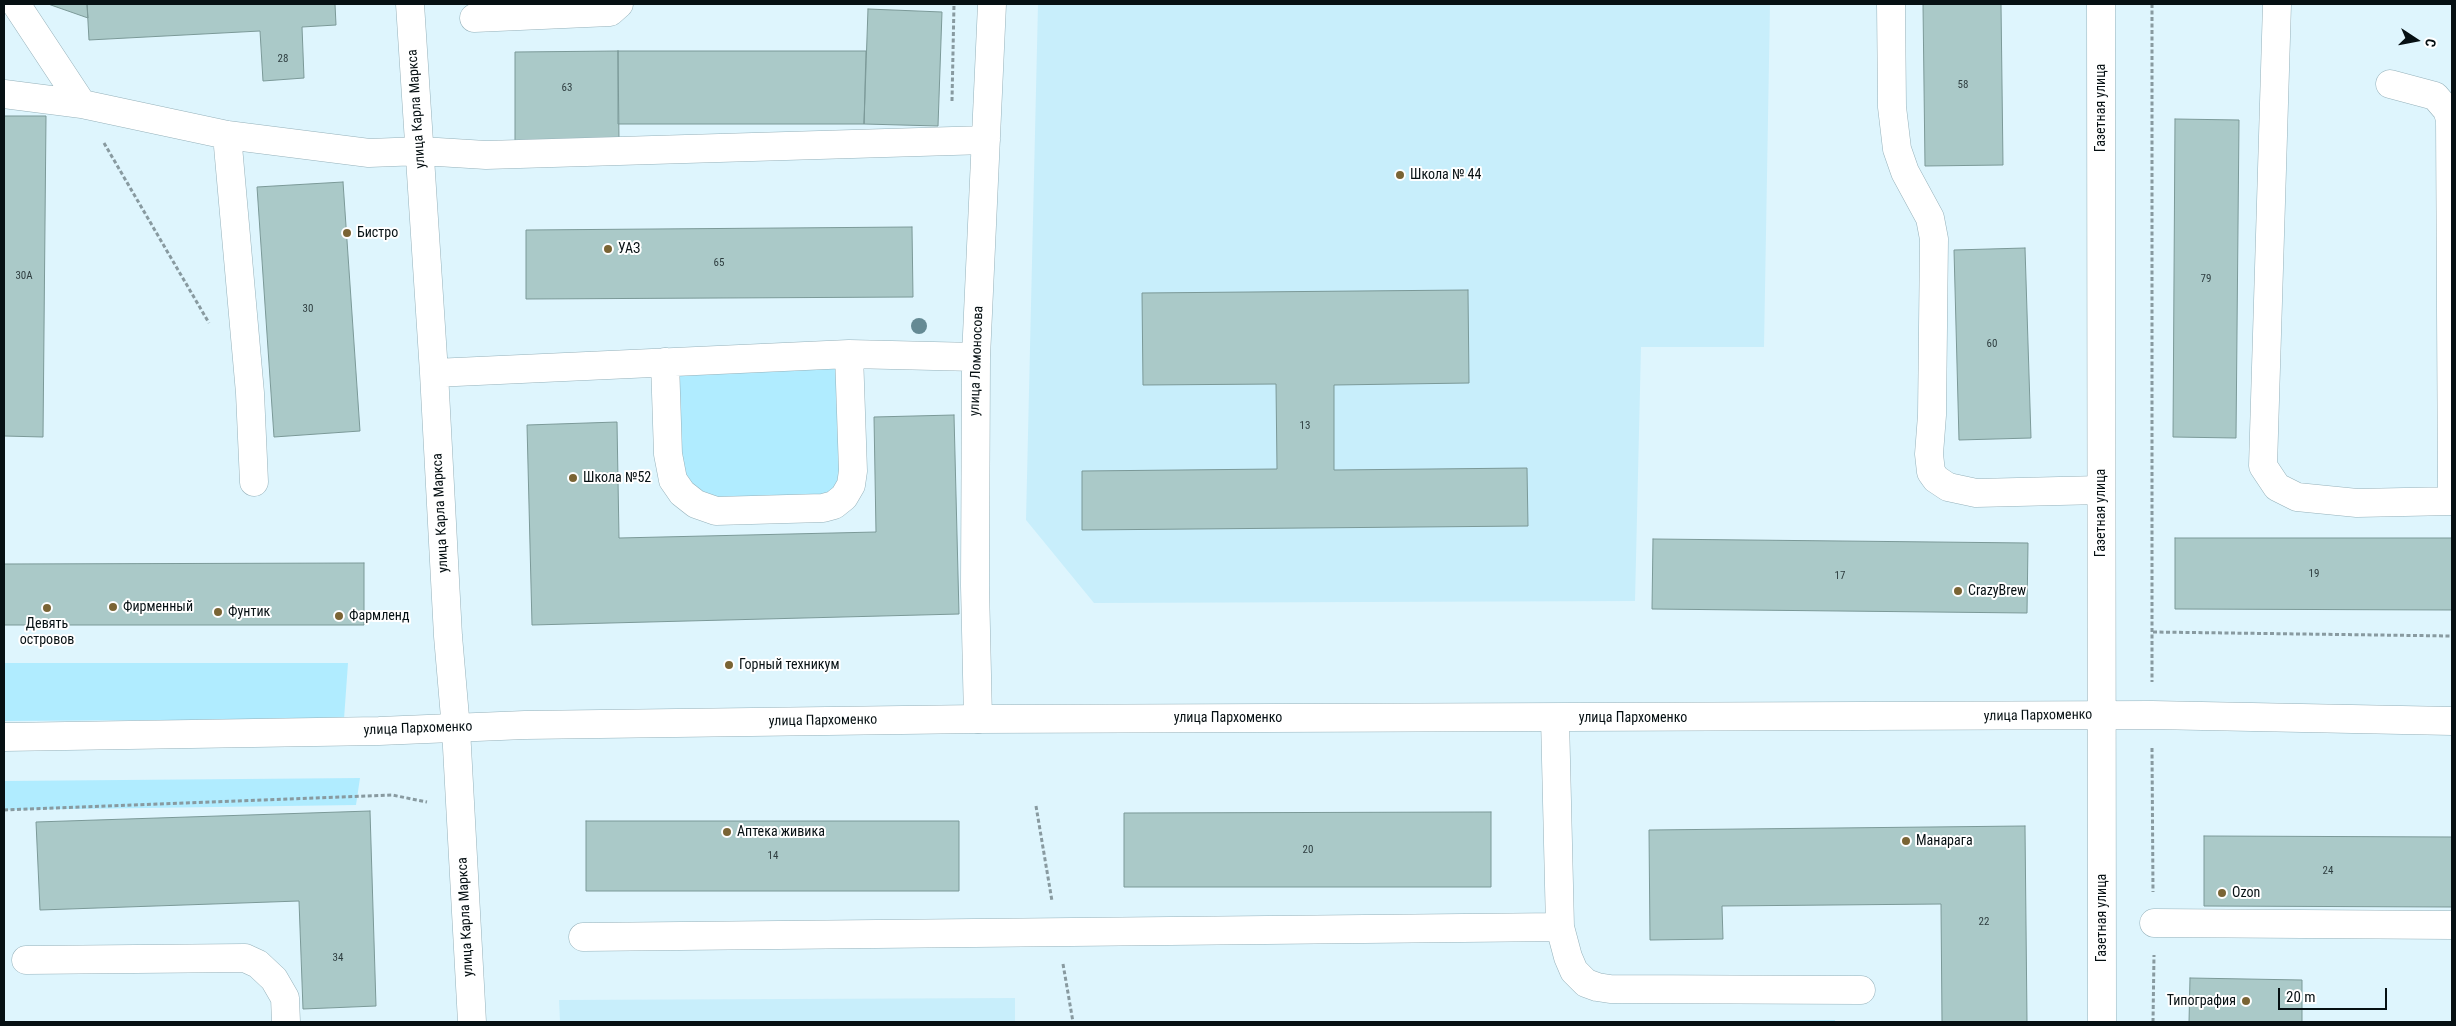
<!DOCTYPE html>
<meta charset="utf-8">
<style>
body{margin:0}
#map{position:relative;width:2456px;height:1026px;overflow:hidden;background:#def5fd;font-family:"Roboto Condensed",sans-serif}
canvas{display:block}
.frame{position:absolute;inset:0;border:5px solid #061013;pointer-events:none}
.north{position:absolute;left:2391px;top:15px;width:50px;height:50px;-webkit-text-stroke:4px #fff;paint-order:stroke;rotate:101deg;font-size:14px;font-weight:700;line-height:20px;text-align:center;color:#061013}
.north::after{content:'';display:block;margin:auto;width:18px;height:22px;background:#061013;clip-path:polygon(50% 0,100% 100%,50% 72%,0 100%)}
.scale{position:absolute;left:2278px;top:988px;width:109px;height:22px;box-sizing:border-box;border:2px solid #061013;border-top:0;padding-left:6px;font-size:15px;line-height:18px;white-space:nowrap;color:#061013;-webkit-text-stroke:4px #fff;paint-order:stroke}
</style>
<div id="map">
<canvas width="2456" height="1026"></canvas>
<div class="frame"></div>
<div class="north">С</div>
<div class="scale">20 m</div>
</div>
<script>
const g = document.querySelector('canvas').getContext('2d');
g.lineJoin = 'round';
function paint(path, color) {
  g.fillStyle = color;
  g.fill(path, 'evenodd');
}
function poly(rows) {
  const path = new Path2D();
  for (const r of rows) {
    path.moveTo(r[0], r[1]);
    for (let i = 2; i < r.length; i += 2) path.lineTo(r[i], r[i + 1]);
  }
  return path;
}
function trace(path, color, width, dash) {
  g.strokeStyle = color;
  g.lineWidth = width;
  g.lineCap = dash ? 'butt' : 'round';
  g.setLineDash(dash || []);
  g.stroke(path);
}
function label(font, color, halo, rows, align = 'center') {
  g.font = font + ' "Roboto Condensed",sans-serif';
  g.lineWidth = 4;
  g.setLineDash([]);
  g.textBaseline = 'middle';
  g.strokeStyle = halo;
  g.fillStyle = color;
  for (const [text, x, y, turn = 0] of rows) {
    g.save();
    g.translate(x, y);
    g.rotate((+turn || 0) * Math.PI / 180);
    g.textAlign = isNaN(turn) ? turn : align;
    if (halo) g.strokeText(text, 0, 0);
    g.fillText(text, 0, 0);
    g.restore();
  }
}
paint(poly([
 [1038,4,1770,4,1764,347,1641,347,1635,601,1094,603,1026,520],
 [1015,998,1015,1022,560,1022,559,1000]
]), '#c8eefb');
paint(poly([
 [841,367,844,498,676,502,673,371],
 [4,663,348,663,344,719,4,721],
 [360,778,356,805,4,810,4,781],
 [1835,1020,1835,1022,1729,1022,1729,1021]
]), '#b0ecff');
const building = poly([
 [48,4,87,4,88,18,48,4],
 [87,4,335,4,336,25,302,27,304,78,263,81,260,31,89,40,87,4],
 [1923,4,2001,4,2003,165,1925,166,1923,4],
 [868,9,942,12,938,126,864,124,868,9],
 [618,51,866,51,864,124,618,124,618,51],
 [618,51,619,140,515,141,515,52,618,51],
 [4,116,46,116,43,437,4,436,4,116],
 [2175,119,2239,120,2236,438,2173,437,2175,119],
 [343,182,360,431,274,437,257,187,343,182],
 [912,227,913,297,526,299,526,230,912,227],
 [2025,248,2031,438,1959,440,1954,250,2025,248],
 [1468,290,1469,383,1334,385,1334,470,1527,468,1528,526,1082,530,1082,471,1277,469,1276,384,1143,385,1142,293,1468,290],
 [954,415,959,614,532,625,527,425,617,422,619,538,876,532,874,417,954,415],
 [2175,538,2452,538,2452,610,2175,609,2175,538],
 [1653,539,2028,543,2027,613,1652,609,1653,539],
 [364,563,364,625,4,625,4,564,364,563],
 [370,811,376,1006,303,1009,299,901,40,910,36,822,370,811],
 [1491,812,1491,887,1124,887,1124,813,1491,812],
 [586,821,959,821,959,891,586,891,586,821],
 [2025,826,2027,1022,1942,1022,1941,904,1722,906,1723,939,1650,940,1649,830,2025,826],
 [2204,836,2452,837,2452,907,2204,906,2204,836],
 [2190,978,2302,980,2302,1022,2189,1022,2190,978]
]);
paint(building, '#aac9c8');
trace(building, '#7b9998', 1);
const minor = poly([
 [16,4,82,104],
 [410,4,434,373,448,636,456,729,472,1022],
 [1891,4,1892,107,1897,149,1905,172,1930,218,1934,239,1932,415,1929,454,1931,472,1936,479,1948,487,1976,493,2101,490],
 [2277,4,2263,466,2277,487,2297,497,2357,503,2452,501],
 [474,18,610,12,619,4],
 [2390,84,2435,96,2447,110,2450,119,2452,501],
 [4,94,82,104,227,135,369,153,421,151,486,155,986,140],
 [227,135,250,393,254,482],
 [665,362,668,454,673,480,682,493,696,504,716,511,823,508,834,505,844,497,851,485,853,471,849,354],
 [434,373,849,354,976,357],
 [1555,718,1560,927,1568,957,1574,971,1586,983,1597,987,1610,989,1861,990],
 [978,719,975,586,976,357,992,4],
 [2154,923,2452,925],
 [583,937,1560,927],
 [26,960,245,958,258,964,274,979,285,998,286,1022]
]);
const major = poly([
 [2101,4,2102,1022],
 [4,737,379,731,525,725,978,719,2152,715,2452,721]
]);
trace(minor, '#95b1ba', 29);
trace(major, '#95b1ba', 29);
trace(poly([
 [2152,4,2152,682],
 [952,101,954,4],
 [104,143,209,323],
 [2153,632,2452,636],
 [2152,748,2153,892],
 [1036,806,1052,901],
 [4,810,392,795,427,802],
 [1063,964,1073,1022],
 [2153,1022,2154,955]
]), '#889aa0', 3, [4, 2.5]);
trace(minor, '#fff', 28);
trace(major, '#fff', 28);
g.fillStyle = '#658a94';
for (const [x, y] of [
 [919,326]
]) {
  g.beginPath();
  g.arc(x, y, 8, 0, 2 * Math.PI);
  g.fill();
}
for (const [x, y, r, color] of [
 [1400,175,5,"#7a6434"],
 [347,233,5,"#7a6434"],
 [608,249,5,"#7a6434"],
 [573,478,5,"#7a6434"],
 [1958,591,5,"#7a6434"],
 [113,607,5,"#7a6434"],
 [47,608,5,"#7a6434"],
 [218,612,5,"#7a6434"],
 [339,616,5,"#7a6434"],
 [729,665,5,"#7a6434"],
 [727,832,5,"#7a6434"],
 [1906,841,5,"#7a6434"],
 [2222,893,5,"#7a6434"],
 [2246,1001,5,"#7a6434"]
]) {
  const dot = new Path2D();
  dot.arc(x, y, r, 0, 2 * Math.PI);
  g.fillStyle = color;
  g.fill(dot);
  trace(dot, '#fff', 2);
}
label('11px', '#2f3e40', null, [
 ["28",283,59],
 ["58",1963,85],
 ["63",567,88],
 ["65",719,263],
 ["30А",24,276],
 ["79",2206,279],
 ["30",308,309],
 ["60",1992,344],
 ["13",1305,426],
 ["19",2314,574],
 ["17",1840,576],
 ["20",1308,850],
 ["14",773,856],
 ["24",2328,871],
 ["22",1984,922],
 ["34",338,958]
]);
label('14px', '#061013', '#fff', [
 ["Газетная улица",2101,108,-90],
 ["улица Карла Маркса",417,109,-94],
 ["улица Ломоносова",977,361,-88],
 ["улица Карла Маркса",441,513,-93],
 ["Газетная улица",2101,513,-90],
 ["улица Пархоменко",2038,716,-1],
 ["улица Пархоменко",1228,718],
 ["улица Пархоменко",1633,718],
 ["улица Пархоменко",823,721,-1],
 ["улица Пархоменко",418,729,-2],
 ["улица Карла Маркса",466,917,-93],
 ["Газетная улица",2102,918,-90]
]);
label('14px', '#061013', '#fff', [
 ["Школа № 44",1410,175],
 ["Бистро",357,233],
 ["УАЗ",618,249],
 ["Школа №52",583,478],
 ["CrazyBrew",1968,591],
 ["Фирменный",123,607],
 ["Фунтик",228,612],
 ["Фармленд",349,616],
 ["Девять",47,624,"center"],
 ["островов",47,640,"center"],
 ["Горный техникум",739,665],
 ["Аптека живика",737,832],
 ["Манарага",1916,841],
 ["Ozon",2232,893],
 ["Типография",2236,1001,"right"]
], 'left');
</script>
